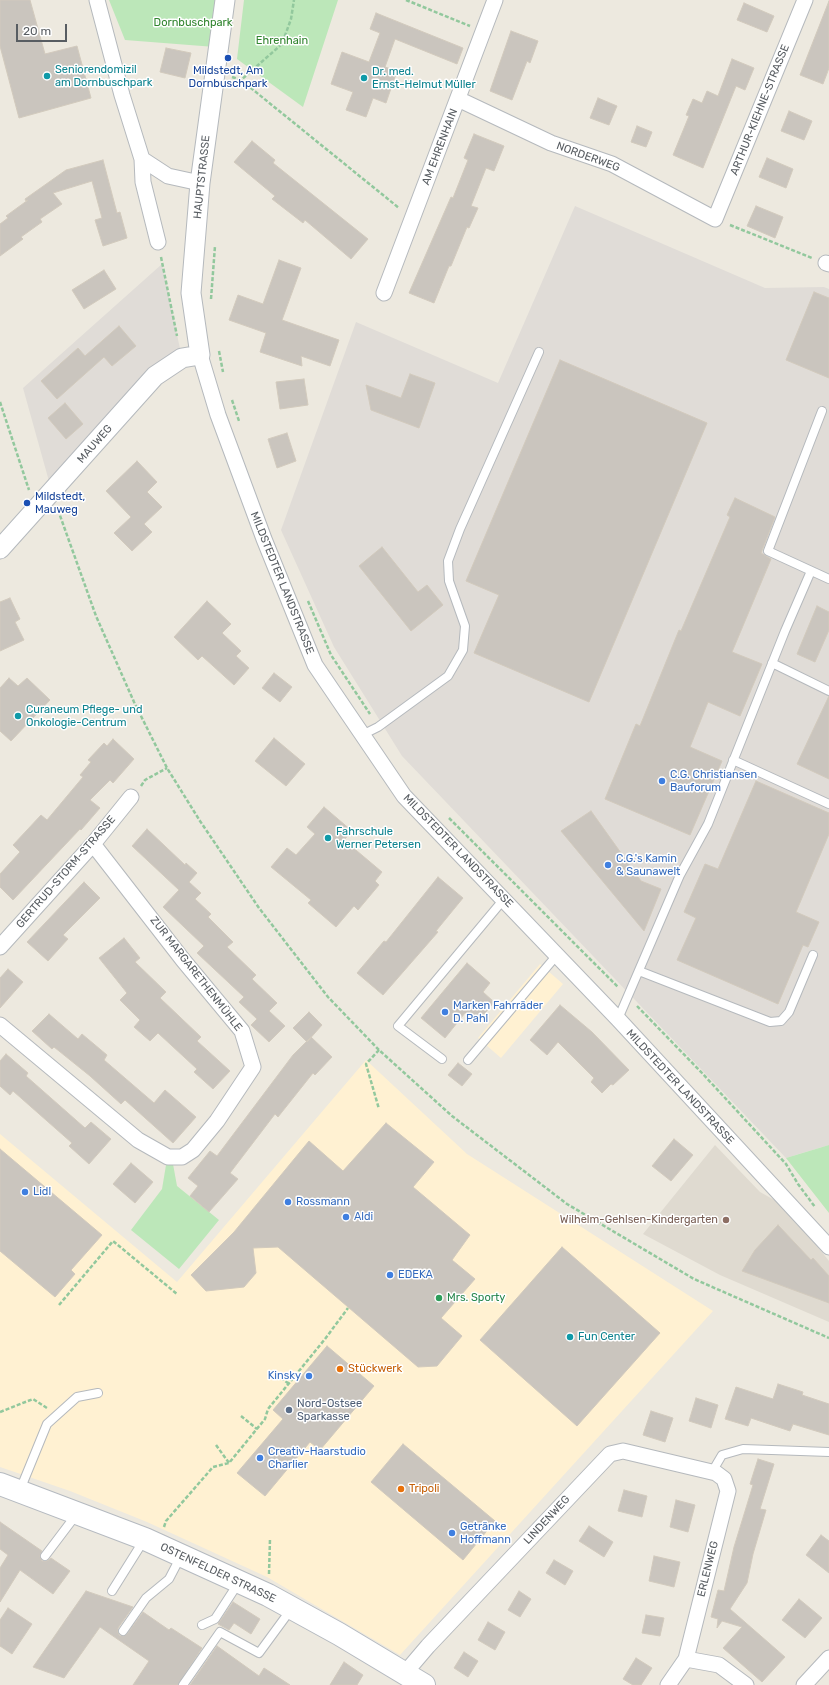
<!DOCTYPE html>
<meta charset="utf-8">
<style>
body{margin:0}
#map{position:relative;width:829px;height:1685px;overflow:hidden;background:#ede9df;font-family:Rubik,sans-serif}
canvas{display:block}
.scale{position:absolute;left:16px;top:24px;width:51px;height:18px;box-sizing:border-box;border:2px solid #585d62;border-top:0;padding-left:5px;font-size:12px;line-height:14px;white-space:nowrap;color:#585d62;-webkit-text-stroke:3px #fff;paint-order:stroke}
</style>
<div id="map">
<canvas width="829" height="1685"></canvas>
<div class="scale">20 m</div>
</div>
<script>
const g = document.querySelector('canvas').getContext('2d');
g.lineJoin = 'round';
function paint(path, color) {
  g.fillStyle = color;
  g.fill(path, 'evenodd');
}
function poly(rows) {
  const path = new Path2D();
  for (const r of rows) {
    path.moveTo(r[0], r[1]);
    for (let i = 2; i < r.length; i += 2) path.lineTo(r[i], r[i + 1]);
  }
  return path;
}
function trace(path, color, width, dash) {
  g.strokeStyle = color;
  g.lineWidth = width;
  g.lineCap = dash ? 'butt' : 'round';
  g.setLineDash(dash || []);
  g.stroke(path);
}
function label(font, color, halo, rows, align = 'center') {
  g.font = font + ' Rubik,sans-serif';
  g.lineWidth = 3;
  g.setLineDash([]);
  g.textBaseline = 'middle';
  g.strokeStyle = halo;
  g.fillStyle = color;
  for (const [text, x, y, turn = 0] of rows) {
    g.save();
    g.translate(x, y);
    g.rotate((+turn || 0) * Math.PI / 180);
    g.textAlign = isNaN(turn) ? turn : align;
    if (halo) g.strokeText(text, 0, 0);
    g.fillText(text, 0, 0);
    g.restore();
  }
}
paint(poly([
 [540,964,563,984,501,1058,478,1038],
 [366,1060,467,1154,713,1311,400,1655,267,1577,147,1522,70,1491,0,1467,0,1134,177,1282]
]), '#fff1d2');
paint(poly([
 [575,206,765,288,824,287,829,289,829,1145,786,1158,402,756,334,647,281,530,356,322,498,383],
 [162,264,182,358,52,492,23,388]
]), '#e0dcd7');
paint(poly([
 [715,1145,760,1192,785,1206,829,1261,829,1322,720,1275,643,1234]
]), '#dfdad0');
paint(poly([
 [109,0,220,0,215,47,125,40],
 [244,0,338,0,303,107,237,59],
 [829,1145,829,1213,786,1158],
 [173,1164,177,1186,219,1220,179,1269,131,1230,162,1189,166,1165]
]), '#bce7b9');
const building = poly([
 [0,0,30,0,45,54,77,46,91,98,19,118,0,46,0,0],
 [829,1,829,68,823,84,800,75,829,1],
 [744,3,774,16,767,32,737,20,744,3],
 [376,13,463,48,457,64,395,39,385,67,397,71,386,103,373,98,366,117,346,110,353,92,331,84,342,52,369,62,380,33,370,29,376,13],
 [511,31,538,41,530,63,527,61,512,100,490,91,511,31],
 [166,48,191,53,185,78,160,72,166,48],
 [732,59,754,68,745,90,736,86,703,168,673,155,689,116,686,115,693,99,702,103,707,91,718,96,732,59],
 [598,98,617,106,609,125,590,118,598,98],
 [789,111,812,121,804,140,781,131,789,111],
 [637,126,652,132,646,147,631,142,637,126],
 [474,134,504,146,494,171,486,168,471,206,478,208,469,228,467,227,451,266,449,266,434,303,409,293,451,197,453,198,468,160,464,158,474,134],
 [252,141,275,160,273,163,368,239,351,259,305,220,303,223,272,199,275,196,234,162,252,141],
 [767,158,793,169,786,188,759,177,767,158],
 [103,160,117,213,120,212,127,238,103,246,95,220,102,218,92,181,53,193,62,204,40,219,42,222,21,237,23,239,0,256,0,224,8,218,6,216,28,200,26,201,25,199,66,170,103,160],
 [756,206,783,217,775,238,747,226,756,206],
 [279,260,301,268,282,320,339,340,330,366,301,356,302,366,260,352,266,333,229,320,238,295,263,304,279,260],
 [104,270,116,289,84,309,72,290,104,270],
 [814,292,829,298,829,378,786,360,814,292],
 [119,326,136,346,112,366,104,357,57,399,41,381,78,348,85,356,119,326],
 [560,360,707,423,589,702,474,653,499,595,466,581,560,360],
 [410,374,435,383,419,428,371,410,366,385,401,398,410,374],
 [304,379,308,405,280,409,276,382,304,379],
 [65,403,83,424,66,439,48,418,65,403],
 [287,433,296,461,277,468,268,439,287,433],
 [137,461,157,482,147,492,162,507,144,524,152,532,132,551,114,533,131,517,106,491,137,461],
 [735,498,775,517,761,553,771,559,732,652,762,664,740,716,708,702,690,747,722,761,690,835,605,799,636,724,640,726,679,630,681,631,730,517,727,515,735,498],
 [382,547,418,592,427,585,443,605,411,631,359,566,382,547],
 [10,598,20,619,15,622,24,640,0,651,0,602,10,598],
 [207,601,231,624,222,633,241,651,236,656,249,668,234,685,202,656,198,660,174,637,207,601],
 [817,606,829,612,829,630,815,662,797,654,817,606],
 [274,673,292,687,280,702,262,688,274,673],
 [9,678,18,686,27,678,50,700,11,741,0,731,0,688,9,678],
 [829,696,829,779,797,764,829,696],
 [274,738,305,764,286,786,255,761,274,738],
 [113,739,134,759,113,783,110,780,90,800,100,808,81,830,80,829,13,900,0,887,0,874,20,852,13,845,41,815,47,820,83,777,80,775,91,762,88,760,104,743,107,746,113,739],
 [756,781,829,813,829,834,796,912,819,922,808,947,803,945,778,1004,677,960,696,918,684,912,705,864,718,869,756,781],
 [324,807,352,831,344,840,382,872,375,881,379,885,358,910,354,906,336,927,308,903,311,900,271,867,287,848,296,855,315,834,307,827,324,807],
 [591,811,641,881,661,889,644,931,561,831,591,811],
 [147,829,185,865,186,863,197,873,189,882,201,893,195,899,211,914,208,917,233,942,227,947,256,975,252,979,277,1003,269,1011,285,1026,269,1042,251,1025,257,1019,239,1002,244,997,197,953,204,946,163,907,179,890,132,846,147,829],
 [438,877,463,898,436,931,438,932,383,995,357,973,384,941,386,942,438,877],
 [84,882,100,898,63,935,68,939,48,961,27,942,84,882],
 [124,938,140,958,135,962,166,992,160,998,201,1037,197,1041,230,1071,213,1089,194,1072,197,1069,158,1033,150,1041,134,1027,140,1020,120,1000,127,993,99,958,124,938],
 [467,963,490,983,483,992,494,1002,477,1023,465,1013,445,1038,421,1018,467,963],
 [8,969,23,982,0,1008,0,978,8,969],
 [560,1005,592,1032,629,1070,613,1085,611,1084,602,1093,591,1082,594,1078,558,1042,547,1055,530,1040,560,1005],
 [309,1012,322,1025,307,1042,293,1028,309,1012],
 [49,1014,78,1039,82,1034,107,1055,104,1060,154,1103,165,1090,196,1117,173,1143,125,1100,121,1104,90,1076,54,1047,52,1049,32,1031,49,1014],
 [311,1037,332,1057,315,1075,313,1073,278,1117,275,1114,230,1173,238,1179,209,1212,190,1196,198,1186,188,1178,210,1151,217,1156,293,1055,311,1037],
 [6,1054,28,1073,26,1076,85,1128,91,1122,111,1139,89,1164,69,1146,72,1143,13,1091,10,1095,0,1086,0,1061,6,1054],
 [458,1063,472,1074,462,1086,448,1075,458,1063],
 [386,1123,434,1162,413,1187,470,1235,452,1260,475,1279,441,1318,462,1336,437,1366,418,1367,278,1247,253,1248,256,1273,244,1287,206,1291,191,1275,234,1232,309,1141,343,1171,386,1123],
 [674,1139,693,1155,671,1181,652,1166,674,1139],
 [0,1149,102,1235,71,1270,75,1274,55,1297,0,1251,0,1149],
 [131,1163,153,1182,135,1203,113,1184,131,1163],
 [778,1225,811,1260,813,1258,829,1276,829,1303,742,1271,755,1250,778,1225],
 [562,1247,660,1333,577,1426,480,1340,562,1247],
 [327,1346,374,1386,320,1450,310,1442,265,1496,237,1473,283,1419,273,1410,327,1346],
 [778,1384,803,1392,802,1395,829,1404,829,1435,793,1424,790,1431,751,1418,748,1426,725,1419,736,1387,773,1399,778,1384],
 [696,1398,718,1405,711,1428,689,1421,696,1398],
 [651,1411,673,1418,665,1442,643,1435,651,1411],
 [403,1444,495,1521,463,1560,371,1482,403,1444],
 [758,1459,774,1464,760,1509,766,1510,753,1554,747,1583,730,1609,785,1657,762,1682,723,1648,742,1627,722,1621,717,1628,718,1619,711,1617,718,1590,724,1591,734,1547,753,1485,750,1484,758,1459],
 [624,1490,647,1496,642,1517,618,1511,624,1490],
 [676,1500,695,1505,688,1532,670,1527,676,1500],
 [0,1522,42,1551,40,1556,42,1561,47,1561,51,1558,70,1571,53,1594,20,1570,0,1602,0,1568,8,1555,0,1549,0,1522],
 [589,1526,613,1542,604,1557,579,1541,589,1526],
 [821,1535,829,1541,829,1573,806,1555,821,1535],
 [654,1556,680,1562,674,1587,649,1581,654,1556],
 [554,1560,573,1571,565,1585,546,1573,554,1560],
 [86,1591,133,1607,118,1628,118,1633,120,1636,127,1634,143,1612,169,1630,171,1628,202,1648,178,1685,133,1685,149,1661,100,1627,64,1678,33,1667,86,1591],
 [519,1591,531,1599,520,1617,508,1610,519,1591],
 [799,1599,822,1618,805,1638,782,1620,799,1599],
 [233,1602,260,1619,251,1634,234,1623,229,1630,218,1624,233,1602],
 [8,1608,32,1624,12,1654,0,1646,0,1620,8,1608],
 [646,1615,664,1618,660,1636,642,1633,646,1615],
 [488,1622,505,1632,495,1650,478,1640,488,1622],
 [217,1646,259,1676,264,1668,290,1685,190,1685,217,1646],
 [464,1652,478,1661,468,1677,454,1668,464,1652],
 [636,1658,652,1668,641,1685,633,1685,623,1679,636,1658],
 [344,1662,363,1675,357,1685,330,1685,344,1662]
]);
paint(building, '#cac5be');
trace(building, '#d2cabd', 1);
const service = poly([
 [822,411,768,551,829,579],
 [772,663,829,691],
 [362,735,378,727,448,676,463,650,465,626,449,581,448,561,460,529,539,352],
 [733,760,829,804],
 [639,971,770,1022,781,1021,789,1012,813,955],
 [618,1019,680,875,708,824,785,631,811,571],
 [442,1059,398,1026,504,899],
 [468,1060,557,955],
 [712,1472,722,1455,743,1449,829,1452],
 [20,1490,47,1424,77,1397,98,1393],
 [45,1556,76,1515],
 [112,1591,144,1540],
 [202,1625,215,1619,239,1582],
 [123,1631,146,1598,169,1579,181,1556],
 [183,1685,220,1632,259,1653,292,1608]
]);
const minor = poly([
 [97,0,122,95,142,159,168,176,200,183],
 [458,99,551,143,612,164,715,219,805,0],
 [142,159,143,182,158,242],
 [826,263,829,264],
 [384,293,495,0],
 [200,355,218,415,264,539,315,665,404,796,618,1019,829,1247],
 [0,947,93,844,131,797],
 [0,1025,138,1140,168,1157,182,1157,193,1150,217,1121,253,1067,242,1031,183,960,93,844],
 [686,1659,719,1665,746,1685],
 [405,1673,428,1646,610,1454,623,1451,716,1473,724,1479,728,1491,686,1659,668,1685],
 [804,1685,829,1658]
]);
const tertiary = poly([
 [0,549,155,376,182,358,200,355,191,293,200,183,225,0]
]);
const secondary = poly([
 [0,1484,145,1539,268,1595,339,1634,424,1685]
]);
trace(service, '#b5b9bd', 10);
trace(minor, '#b5b9bd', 17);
trace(tertiary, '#b5b9bd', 21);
trace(secondary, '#b5bac0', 24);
trace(poly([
 [406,0,470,26],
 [232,77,241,80,282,44,291,19,294,0],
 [241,80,399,208],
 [730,225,812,258],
 [161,257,177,336],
 [211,299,215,246],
 [219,351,223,372],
 [232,400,239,421],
 [0,402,29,490],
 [58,510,96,616,134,702,167,768,200,821,259,908,328,997,379,1050,452,1116,567,1204,694,1279,829,1338],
 [308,601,331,655,370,714],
 [141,786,145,780,167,768],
 [449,818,618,987],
 [637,1006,702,1073,786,1164,798,1184,815,1207],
 [379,1050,366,1064,379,1109],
 [59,1305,113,1241,177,1294],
 [276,1374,289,1384],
 [0,1412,33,1399,47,1408],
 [241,1416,257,1429],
 [216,1445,229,1463],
 [164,1527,166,1521,213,1467,229,1463,265,1419,268,1409,325,1339,348,1308],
 [269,1574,270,1539]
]), '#92c89d', 2.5, [4, 2]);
trace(service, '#fff', 8);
trace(minor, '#fff', 15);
trace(tertiary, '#fff', 19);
trace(secondary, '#fff', 22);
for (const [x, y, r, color] of [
 [228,58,4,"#1a4fb4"],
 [47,76,4,"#0f9aa8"],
 [364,78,4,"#0f9aa8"],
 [27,503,4,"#1a4fb4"],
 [18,716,4,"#0f9aa8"],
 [662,781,4,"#3f7fe0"],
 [328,838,4,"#0f9aa8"],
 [608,865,4,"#3f7fe0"],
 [445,1012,4,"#3f7fe0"],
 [25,1192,4,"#3f7fe0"],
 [288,1202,4,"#3f7fe0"],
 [346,1217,4,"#3f7fe0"],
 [726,1220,4,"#8d6e63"],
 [390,1275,4,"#3f7fe0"],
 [439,1298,4,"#2e9e5b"],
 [570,1337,4,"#0f9aa8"],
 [340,1369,4,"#e8710a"],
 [309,1376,4,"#3f7fe0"],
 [289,1410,4,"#5c6f8a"],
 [260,1458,4,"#3f7fe0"],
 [401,1489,4,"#e8710a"],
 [452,1533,4,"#3f7fe0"]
]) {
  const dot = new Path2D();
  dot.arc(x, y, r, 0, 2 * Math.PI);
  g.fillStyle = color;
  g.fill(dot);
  trace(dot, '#fff', 1.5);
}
label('11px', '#30842e', '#fff', [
 ["Dornbuschpark",193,23],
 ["Ehrenhain",282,41]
]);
label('11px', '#0d838f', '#fff', [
 ["Seniorendomizil",55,70],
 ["am Dornbuschpark",55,83],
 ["Dr. med.",372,72],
 ["Ernst-Helmut Müller",372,85],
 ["Curaneum Pflege- und",26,710],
 ["Onkologie-Centrum",26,723],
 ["Fahrschule",336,832],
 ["Werner Petersen",336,845],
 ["Fun Center",578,1337]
], 'left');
label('11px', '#164399', '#fff', [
 ["Mildstedt, Am",228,71],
 ["Dornbuschpark",228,84],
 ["Mildstedt,",35,497,"left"],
 ["Mauweg",35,510,"left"]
]);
label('11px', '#585d62', '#fff', [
 ["ARTHUR-KIEHNE-STRASSE",760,110,-68],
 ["AM EHRENHAIN",440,147,-69],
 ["NORDERWEG",588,157,20],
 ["HAUPTSTRASSE",202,177,-84],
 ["MAUWEG",95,444,-49],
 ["MILDSTEDTER LANDSTRASSE",282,583,68],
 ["MILDSTEDTER LANDSTRASSE",458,851,46],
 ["GERTRUD-STORM-STRASSE",66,872,-49],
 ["ZUR MARGARETHENMÜHLE",196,974,52],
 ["MILDSTEDTER LANDSTRASSE",680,1087,47],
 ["LINDENWEG",547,1520,-47],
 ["ERLENWEG",708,1569,-76],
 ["OSTENFELDER STRASSE",218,1573,25]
]);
label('11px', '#366cbe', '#fff', [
 ["C.G. Christiansen",670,775],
 ["Bauforum",670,788],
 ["C.G.'s Kamin",616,859],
 ["& Saunawelt",616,872],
 ["Marken Fahrräder",453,1006],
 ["D. Pahl",453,1019],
 ["Lidl",33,1192],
 ["Rossmann",296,1202],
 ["Aldi",354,1217],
 ["EDEKA",398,1275],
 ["Kinsky",301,1376,"right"],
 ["Creativ-Haarstudio",268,1452],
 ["Charlier",268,1465],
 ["Getränke",460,1527],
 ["Hoffmann",460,1540]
], 'left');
label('11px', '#785e54', '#fff', [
 ["Wilhelm-Gehlsen-Kindergarten",718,1220]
], 'right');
label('11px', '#27864d', '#fff', [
 ["Mrs. Sporty",447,1298]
], 'left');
label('11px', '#c56008', '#fff', [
 ["Stückwerk",348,1369],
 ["Tripoli",409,1489]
], 'left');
label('11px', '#4e5e75', '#fff', [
 ["Nord-Ostsee",297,1404],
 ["Sparkasse",297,1417]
], 'left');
</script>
